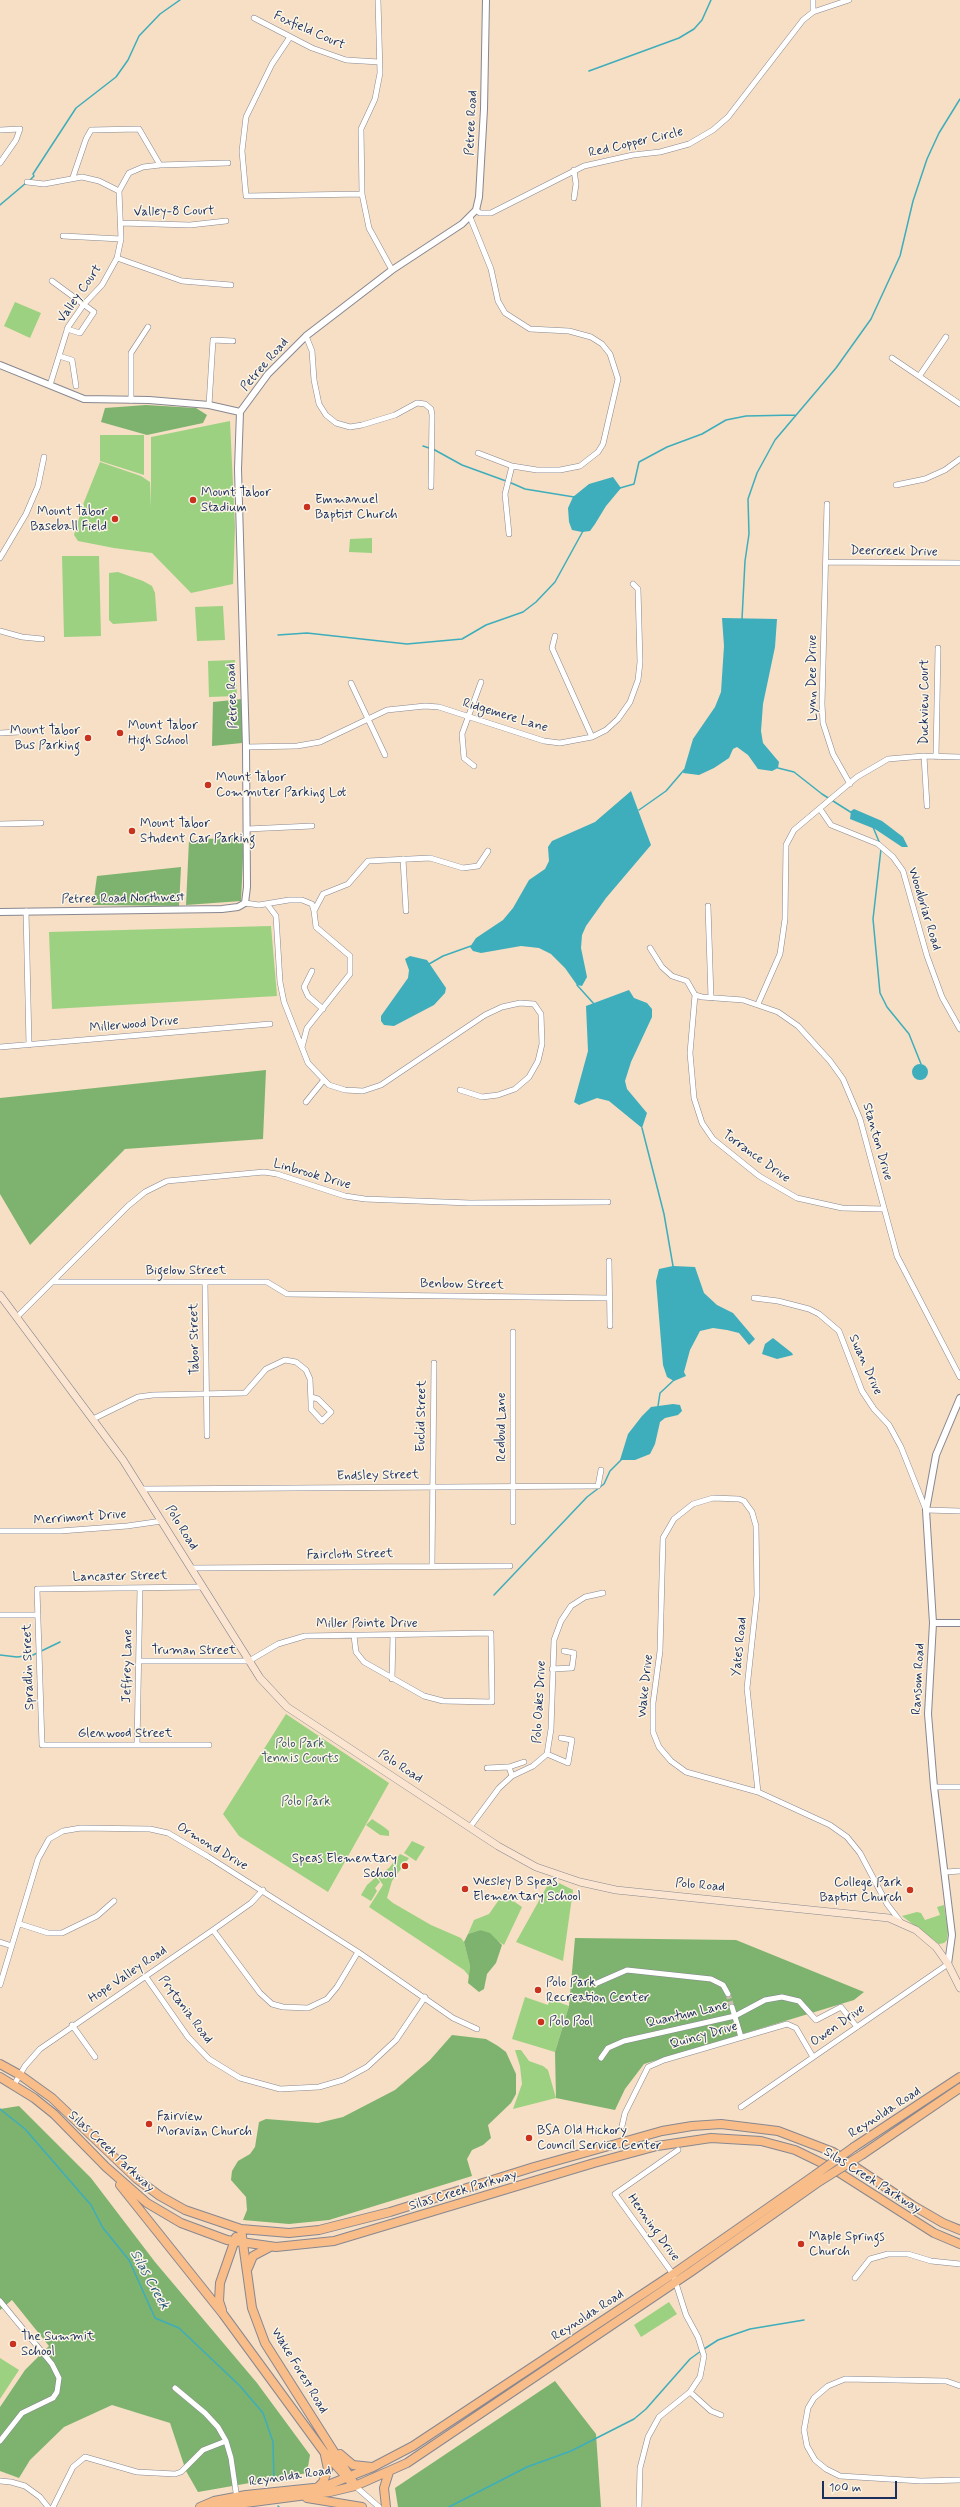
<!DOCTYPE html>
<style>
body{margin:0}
#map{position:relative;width:960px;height:2507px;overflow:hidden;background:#f6dfc4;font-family:Mynerve,sans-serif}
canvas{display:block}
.scale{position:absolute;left:822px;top:2481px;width:75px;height:18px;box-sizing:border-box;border:2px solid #1b2f5e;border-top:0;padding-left:5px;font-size:12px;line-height:14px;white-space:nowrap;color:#1b2f5e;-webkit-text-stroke:3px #fcf5e5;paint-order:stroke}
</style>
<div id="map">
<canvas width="960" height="2507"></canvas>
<div class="scale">100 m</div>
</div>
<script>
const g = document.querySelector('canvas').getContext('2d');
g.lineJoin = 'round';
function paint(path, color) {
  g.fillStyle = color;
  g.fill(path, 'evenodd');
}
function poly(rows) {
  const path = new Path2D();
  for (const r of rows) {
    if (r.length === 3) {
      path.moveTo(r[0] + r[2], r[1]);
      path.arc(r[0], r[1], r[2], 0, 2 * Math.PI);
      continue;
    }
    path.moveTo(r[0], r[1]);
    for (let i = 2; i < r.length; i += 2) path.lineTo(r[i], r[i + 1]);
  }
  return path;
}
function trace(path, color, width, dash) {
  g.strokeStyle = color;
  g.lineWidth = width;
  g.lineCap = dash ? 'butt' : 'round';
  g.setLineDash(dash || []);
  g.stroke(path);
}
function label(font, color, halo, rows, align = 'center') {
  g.font = font + ' Mynerve,sans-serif';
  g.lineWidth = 3;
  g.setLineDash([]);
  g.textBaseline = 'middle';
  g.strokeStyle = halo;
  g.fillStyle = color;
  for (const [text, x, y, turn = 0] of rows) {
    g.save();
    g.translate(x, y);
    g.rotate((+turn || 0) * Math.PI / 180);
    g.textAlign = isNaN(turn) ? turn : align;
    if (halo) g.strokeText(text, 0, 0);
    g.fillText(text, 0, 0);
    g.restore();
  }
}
paint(poly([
 [15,302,41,313,30,338,4,326],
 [230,421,235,527,233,584,191,593,152,553,114,548,78,541,74,535,84,502,100,462,141,476,150,482,151,508,151,437],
 [100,435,144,435,144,475,100,461],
 [372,538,372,553,349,552,350,539],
 [62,556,99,556,101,636,64,637],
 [118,572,143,581,152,586,155,593,157,621,113,624,109,620,109,573],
 [223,606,225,640,197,641,195,607],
 [235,660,237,696,209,697,208,661],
 [271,926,277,996,52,1009,49,932],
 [286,1714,389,1783,328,1892,239,1836,223,1814],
 [372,1819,384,1827,389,1831,389,1836,380,1835,366,1825],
 [412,1841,425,1847,416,1861,404,1853],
 [400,1854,409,1858,392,1881,387,1898,393,1903,431,1925,461,1938,464,1942,470,1966,469,1976,464,1970,369,1907,383,1885,377,1876,389,1868],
 [376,1877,380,1882,375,1888,377,1891,371,1901,361,1895,367,1885],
 [551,1879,573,1890,563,1961,516,1942],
 [503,1894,522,1907,504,1945,480,1930,468,1934,474,1920,489,1914],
 [944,1905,948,1931,947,1940,944,1943,939,1944,902,1916,917,1912,921,1913,925,1920,940,1915,937,1907],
 [525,1997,548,2005,550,1999,569,2006,555,2052,512,2039],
 [515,2050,521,2050,529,2061,543,2066,548,2070,556,2098,513,2109,522,2084,520,2066],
 [669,2302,677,2314,641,2337,634,2325],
 [0,2358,19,2370,0,2399]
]), '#9cd181');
paint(poly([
 [146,405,196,408,207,415,203,423,147,435,101,422,105,408],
 [242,699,242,743,212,746,213,702],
 [244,837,241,901,186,905,189,840],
 [181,867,179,906,93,905,97,876],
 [266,1070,263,1139,125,1149,30,1245,0,1194,0,1098],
 [480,1930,490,1933,502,1945,496,1963,487,1974,484,1989,479,1992,468,1983,470,1966,464,1942,468,1934],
 [575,1938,736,1940,864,1992,854,2000,644,2064,625,2089,615,2110,556,2098,555,2052,569,2006],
 [452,2035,486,2039,498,2046,506,2052,516,2074,516,2094,511,2103,488,2125,491,2138,483,2145,472,2150,467,2159,472,2176,329,2220,289,2224,243,2220,247,2210,246,2197,231,2180,232,2171,238,2161,250,2154,255,2147,259,2122,266,2119,318,2123,343,2117,395,2090,430,2060],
 [19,2106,91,2178,155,2262,257,2383,310,2455,307,2473,198,2492,186,2471,170,2423,112,2405,64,2427,30,2460,19,2478,0,2471,0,2407,25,2370,49,2346,12,2300,0,2310,0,2109],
 [555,2381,596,2434,601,2507,398,2507,395,2488]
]), '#7db36f');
paint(poly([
 [613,477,621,488,606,506,595,524,590,531,582,532,572,530,569,522,568,508,573,497,589,484],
 [722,618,777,619,775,647,763,704,761,731,763,743,779,762,778,768,772,771,758,769,748,755,737,747,733,749,729,758,714,768,699,775,683,773,693,739,715,707,721,692,724,646],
 [631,791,651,845,606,898,586,926,582,935,581,948,587,977,582,986,577,985,565,968,551,954,539,948,521,946,481,953,473,951,470,947,476,938,503,920,513,908,529,880,545,869,549,861,548,847,552,841,595,822],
 [854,809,882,821,903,837,908,847,902,847,875,829,850,819,851,811],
 [410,956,427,960,446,988,445,993,434,1005,394,1026,384,1025,381,1021,381,1016,408,978,409,970,405,959],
 [629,990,634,998,647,1003,652,1009,652,1017,631,1062,625,1081,627,1089,647,1113,642,1128,609,1101,597,1098,579,1105,574,1102,588,1051,586,1006],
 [920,1072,8],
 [673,1266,695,1267,704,1293,717,1305,733,1313,755,1339,749,1345,739,1333,727,1330,713,1328,700,1331,690,1350,684,1372,686,1376,674,1381,667,1377,663,1365,656,1281,659,1269],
 [773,1338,792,1353,793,1355,777,1359,762,1354,765,1344],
 [673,1404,680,1405,682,1411,678,1415,665,1418,660,1422,655,1444,650,1454,635,1460,620,1460,628,1434,642,1416,651,1407]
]), '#3eadbc');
trace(poly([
 [589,71,679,38,694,29,702,20,711,0],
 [29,181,34,176,33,174,76,108,116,77,128,60,139,36,160,14,180,0],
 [0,205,26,183],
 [423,446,429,448],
 [433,449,462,465,506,481],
 [509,482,525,489,574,497],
 [620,488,634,484,639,462,667,447,702,434,726,420,746,416,796,415],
 [742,619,745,561,749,534,748,499,757,473,775,440,836,368,871,319,900,256,913,201,927,159,939,133,960,99],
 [278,635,307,633,407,644,462,639,486,625,523,612,536,602,555,582,583,531],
 [778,768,794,772,822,794,852,813],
 [639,810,666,791,684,770],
 [873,827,880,844],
 [881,849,873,919,880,993,887,1007,909,1034,921,1064],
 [429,964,443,956,471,946],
 [577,985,594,1004],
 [642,1128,664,1214,673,1266],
 [658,1406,660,1393,674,1380],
 [494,1595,587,1497,604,1484,610,1471,622,1459],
 [0,1655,17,1657,33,1655,60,1642],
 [0,2109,25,2129,91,2205,103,2228,129,2260,155,2318,179,2328,240,2386,263,2413,273,2442,274,2482],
 [704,2349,718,2340,750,2329,804,2320],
 [278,2506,279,2507],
 [449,2507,527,2467,571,2451,634,2419,646,2409,690,2359,701,2351]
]), '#3eadbc', 1.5);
trace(poly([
 [728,1994,732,2007]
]), '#cabcb0', 5, [5, 2.5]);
const minor = poly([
 [378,0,380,73,375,99,361,129,362,194,369,228,392,270],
 [813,0,813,12],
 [254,18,312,48,346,60,379,62],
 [290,37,272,64,246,117,242,151,246,196,362,194],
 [0,130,20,129,16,140,0,163],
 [73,177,86,139,91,130,139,129,160,165],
 [27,182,44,184,82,177,99,181,119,191],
 [574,198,576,184,574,170],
 [476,210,480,213,491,213,584,166,633,155,660,152,689,144,713,130,728,117,803,20,813,12,849,0],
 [470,217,491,269,498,301,505,313,530,329,569,331,591,337,602,344,610,354,618,379,603,444,598,452,580,466,560,470,537,470,512,466,478,453],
 [122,223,190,225,226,221],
 [63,236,121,239],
 [117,258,182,281,231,285],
 [52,281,94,312,80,333,67,329],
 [306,336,312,351,314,380,319,404,326,415,336,423,350,427,362,425,395,415,417,403,425,404,431,409,432,415,431,487],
 [59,356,72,360,76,386],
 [892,358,960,404],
 [920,375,946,337],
 [50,385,68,327,84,304,102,285,117,258,121,239,119,191,129,173,143,167,160,165,228,163],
 [131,400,131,353,148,327],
 [209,405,213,340,233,341],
 [896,485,925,479,945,470,960,459],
 [827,504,822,704,823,723,833,754,850,784],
 [509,534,505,494,512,466],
 [0,558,26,514,38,486,44,457],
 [827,562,960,563],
 [0,631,22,637,42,639],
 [555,636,552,648,592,737],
 [351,683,385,755],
 [0,733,38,731],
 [246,747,297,746,320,742,387,710,425,706,439,707,544,741,560,743,592,737,606,730,618,719,630,702,638,680,640,662,638,589,633,584],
 [924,756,927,806],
 [936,757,938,648],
 [474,766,464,758,462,734,481,682],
 [820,809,831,825,878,844,893,857,903,871,927,956,942,997,960,1029],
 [0,824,41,823],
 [247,829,312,826],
 [403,859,406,911],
 [245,903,259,905,289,900,302,900,312,904,314,911],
 [267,904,276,916,280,982,284,1002,308,1063,329,1085,345,1090,363,1091,381,1085,485,1015,502,1007,520,1003,534,1004,541,1014,542,1044,538,1061,529,1077,515,1089,498,1095,482,1097,460,1090],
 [708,906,711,998],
 [26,911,29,1045],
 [650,948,662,967,672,976,687,981,695,995],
 [312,971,304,987,308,996,323,1009],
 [695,995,702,997,743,1000,778,1012,798,1026,830,1061,843,1079,860,1119,897,1256,960,1377],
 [695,995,690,1053,694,1098,702,1123,713,1139,759,1176,797,1198,842,1208,884,1209],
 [758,1004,780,954,785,919,786,845,794,830,857,777,888,759,924,756,960,757],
 [0,1047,270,1024],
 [302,1047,307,1028,350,974,350,956,316,927,314,911,323,894,348,884,368,861,430,858,463,868,478,866,488,851],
 [306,1102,323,1081],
 [609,1261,610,1326],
 [53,1282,267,1282,287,1294,609,1298],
 [205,1282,207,1436],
 [754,1298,778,1301,809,1309,819,1314,839,1331,862,1391,874,1409,889,1425,901,1447,926,1510,960,1511],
 [17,1317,128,1206,145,1192,167,1181,264,1172,277,1174,345,1196,365,1199,470,1203,608,1202],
 [93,1419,138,1397,153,1395,245,1393,266,1369,285,1360,296,1362,306,1370,310,1379,311,1403,311,1409,322,1421,331,1412,318,1399,311,1397],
 [142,1489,598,1486,601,1470],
 [513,1522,513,1332],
 [0,1531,60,1531,127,1526,162,1521],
 [432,1565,434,1363],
 [191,1568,510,1566],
 [203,1587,37,1589,42,1745,209,1745],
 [0,1615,38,1615],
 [139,1661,249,1661,278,1644,305,1636,491,1633,492,1702,443,1701,424,1696,364,1662,356,1652,354,1636],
 [552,1669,572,1668,574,1653,564,1651],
 [392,1679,393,1635],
 [137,1745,140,1588],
 [547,1754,568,1763,572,1740,561,1738],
 [487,1768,509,1767],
 [512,1776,509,1767,524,1762],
 [934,1787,960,1787],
 [758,1792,747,1688,757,1595,756,1526,752,1512,744,1501,739,1499,713,1498,693,1504,674,1519,663,1538,660,1651,653,1703,653,1732,659,1747,671,1761,686,1772,758,1792,830,1825,847,1837,860,1853,887,1904,900,1921],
 [470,1827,499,1788,512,1776,533,1766,547,1754,551,1729,554,1640,561,1621,571,1606,585,1597,603,1593],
 [946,1872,960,1871],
 [20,1924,48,1933,62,1933,97,1916,114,1901],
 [213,1930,260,1993,272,2004,283,2007,308,2008,327,1999,337,1987,358,1952],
 [0,1942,12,1946],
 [146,1977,188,2037,209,2059,240,2078,280,2089,319,2087,343,2080,367,2067,396,2040,425,1997],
 [595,1984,627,1970,711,1979,723,1985,728,1994],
 [0,1985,38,1859,49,1839,63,1831,81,1828,150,1829,168,1833,207,1856,358,1952,453,2018,477,2029],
 [732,2007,741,2037],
 [72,2025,95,2057],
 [601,2058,608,2048,624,2041,735,2016,765,2000,782,1997,799,2001,816,2020,841,2007,857,2027],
 [14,2085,25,2066,40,2049,213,1930,251,1903,263,1890],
 [741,2107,948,1964],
 [622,2126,625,2113,648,2067,664,2060,787,2024,796,2028,813,2057],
 [855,2278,870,2259,888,2254,908,2254,931,2261,960,2264],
 [0,2301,52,2364,59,2378,57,2392,53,2398,22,2413,0,2441],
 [960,2386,946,2381,845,2379,828,2386,814,2398,808,2408,804,2430,807,2446,815,2460,826,2469,840,2476,921,2481,960,2480],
 [175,2388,205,2413,218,2427,226,2441],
 [690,2392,711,2411,721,2415],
 [0,2481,11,2482,25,2486,40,2497,48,2507],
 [355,2486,379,2507],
 [53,2507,73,2467,85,2457,137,2472,175,2474,181,2472,203,2450,226,2441,231,2458,237,2499],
 [639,2507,640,2468,648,2437,659,2417,690,2392,700,2377,704,2356,698,2337,686,2315,673,2274,615,2194,678,2150]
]);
const tertiary = poly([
 [0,365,84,399,149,400,209,405,240,412],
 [0,912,222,909,238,907,245,903,247,887,246,747,238,469,240,412,268,374,306,336,392,270,462,224,476,210,479,197,484,109,486,0],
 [933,1623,960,1623],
 [948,1964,952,1935,934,1787,928,1714,933,1623,926,1510,936,1455,960,1398]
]);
const secondary = poly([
 [0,1295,123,1460,260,1678,287,1707,498,1846,536,1867,580,1882,616,1890,889,1918,916,1930,936,1947,948,1964,960,1988]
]);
const primary = poly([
 [0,2064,20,2075,52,2098,137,2179,160,2196,185,2210,241,2229,289,2233,319,2230,390,2212,534,2167,662,2131,692,2126,721,2124,778,2131,833,2152,912,2205,943,2223,960,2230],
 [0,2077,34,2098,54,2114,106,2167,147,2203,181,2223,227,2240,276,2247,334,2241,594,2163,657,2146,711,2138,761,2141,795,2150,832,2168,934,2233,960,2244],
 [854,2147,960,2077],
 [863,2154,960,2088],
 [120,2185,223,2314,324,2452,351,2482],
 [241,2229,252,2308,265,2343,353,2482],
 [248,2268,253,2256,270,2247],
 [222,2310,219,2301,220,2283,236,2237],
 [340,2454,353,2465,372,2467],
 [317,2488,323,2482,328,2469,325,2455],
 [307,2498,362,2507],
 [200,2507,214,2501,246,2495,323,2487,373,2467,413,2446,673,2274,815,2175],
 [215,2507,330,2492,355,2486,407,2463,692,2271,820,2181],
 [386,2507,384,2488,389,2472]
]);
trace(minor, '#888791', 6);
trace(tertiary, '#888791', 8);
trace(secondary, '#888791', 8);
trace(primary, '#888791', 10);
trace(minor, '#fff', 5);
trace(tertiary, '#fff', 6);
trace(secondary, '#fce5d0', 7);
trace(primary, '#f8bd89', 8);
const primaryBridge = poly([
 [815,2175,854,2147],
 [820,2181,863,2154]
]);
trace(primaryBridge, '#888791', 10, []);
trace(primaryBridge, '#f8bd89', 8);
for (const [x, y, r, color] of [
 [193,500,4,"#c8321e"],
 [307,507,4,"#c8321e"],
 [115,519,4,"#c8321e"],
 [120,733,4,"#c8321e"],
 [88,738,4,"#c8321e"],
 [208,785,4,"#c8321e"],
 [132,831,4,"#c8321e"],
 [405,1866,4,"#c8321e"],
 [465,1889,4,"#c8321e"],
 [910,1890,4,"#c8321e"],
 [538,1990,4,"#c8321e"],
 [541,2022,4,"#c8321e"],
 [149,2124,4,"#c8321e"],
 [529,2138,4,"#c8321e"],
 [801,2244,4,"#c8321e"],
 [13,2344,4,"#c8321e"]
]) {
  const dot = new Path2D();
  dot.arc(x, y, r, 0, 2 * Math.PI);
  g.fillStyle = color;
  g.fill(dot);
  trace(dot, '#fcf5e5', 1.5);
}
label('13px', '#1b2f5e', '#fcf5e5', [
 ["Foxfield Court",309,31,24],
 ["Petree Road",472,123,-87],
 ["Red Copper Circle",636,143,-13],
 ["Valley-8 Court",174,212,-1],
 ["Valley Court",80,294,-55],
 ["Petree Road",265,365,-49],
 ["Deercreek Drive",894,552,1],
 ["Lynn Dee Drive",813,678,-90],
 ["Petree Road",233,696,-92],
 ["Duckview Court",925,702,-90],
 ["Ridgemere Lane",505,716,17],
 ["Petree Road Northwest",123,899,-1],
 ["Woodbriar Road",924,909,73],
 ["Millerwood Drive",134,1025,-5],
 ["Stanton Drive",877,1142,74],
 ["Torrance Drive",756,1157,36],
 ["Linbrook Drive",312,1175,16],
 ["Bigelow Street",186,1271],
 ["Benbow Street",462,1285,1],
 ["Tabor Street",195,1339,-91],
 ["Swan Drive",865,1365,66],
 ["Euclid Street",422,1416,-89],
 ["Redbud Lane",502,1427,-90],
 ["Endsley Street",378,1476,-1],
 ["Merrimont Drive",80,1518,-4],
 ["Polo Road",181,1528,58],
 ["Faircloth Street",350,1555,-1],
 ["Lancaster Street",120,1577,-1],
 ["Miller Pointe Drive",367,1624],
 ["Yates Road",740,1647,-84],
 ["Truman Street",194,1651],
 ["Jeffrey Lane",128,1666,-89],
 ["Spradlin Street",29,1667,-92],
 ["Ransom Road",919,1679,-87],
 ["Wake Drive",646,1686,-84],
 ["Polo Oaks Drive",540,1702,-87],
 ["Glenwood Street",125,1734],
 ["Polo Road",400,1767,33],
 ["Ormond Drive",212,1847,31],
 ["Polo Road",700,1886,5],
 ["Hope Valley Road",128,1975,-34],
 ["Prytania Road",185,2010,53],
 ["Quantum Lane",687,2015,-13],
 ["Owen Drive",838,2026,-35],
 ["Quincy Drive",704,2036,-16],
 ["Reynolda Road",885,2113,-33],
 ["Silas Creek Parkway",111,2152,43],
 ["Silas Creek Parkway",872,2181,32],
 ["Silas Creek Parkway",463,2191,-17],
 ["Henning Drive",653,2228,54],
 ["Reynolda Road",588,2316,-33],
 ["Wake Forest Road",299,2371,59],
 ["Reynolda Road",290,2477,-8]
]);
label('13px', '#1b2f5e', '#fcf5e5', [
 ["Mount Tabor",201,493],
 ["Stadium",201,508],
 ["Emmanuel",315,500],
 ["Baptist Church",315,515],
 ["Mount Tabor",107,512,"right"],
 ["Baseball Field",107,527,"right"],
 ["Mount Tabor",128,726],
 ["High School",128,741],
 ["Mount Tabor",80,731,"right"],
 ["Bus Parking",80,746,"right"],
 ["Mount Tabor",216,778],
 ["Commuter Parking Lot",216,793],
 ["Mount Tabor",140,824],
 ["Student Car Parking",140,839],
 ["Speas Elementary",397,1859,"right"],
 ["School",397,1874,"right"],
 ["Wesley B Speas",473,1882],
 ["Elementary School",473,1897],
 ["College Park",902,1883,"right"],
 ["Baptist Church",902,1898,"right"],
 ["Polo Park",546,1983],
 ["Recreation Center",546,1998],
 ["Polo Pool",549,2022],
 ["Fairview",157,2117],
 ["Moravian Church",157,2132],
 ["BSA Old Hickory",537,2131],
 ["Council Service Center",537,2146],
 ["Maple Springs",809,2237],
 ["Church",809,2252],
 ["The Summit",21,2337],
 ["School",21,2352]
], 'left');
label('13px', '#3b5867', '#fcf5e5', [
 ["Polo Park",300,1744],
 ["Tennis Courts",300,1759],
 ["Polo Park",306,1802]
]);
label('italic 14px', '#275b7f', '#fcf5e5', [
 ["Silas Creek",149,2280,61]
]);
</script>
